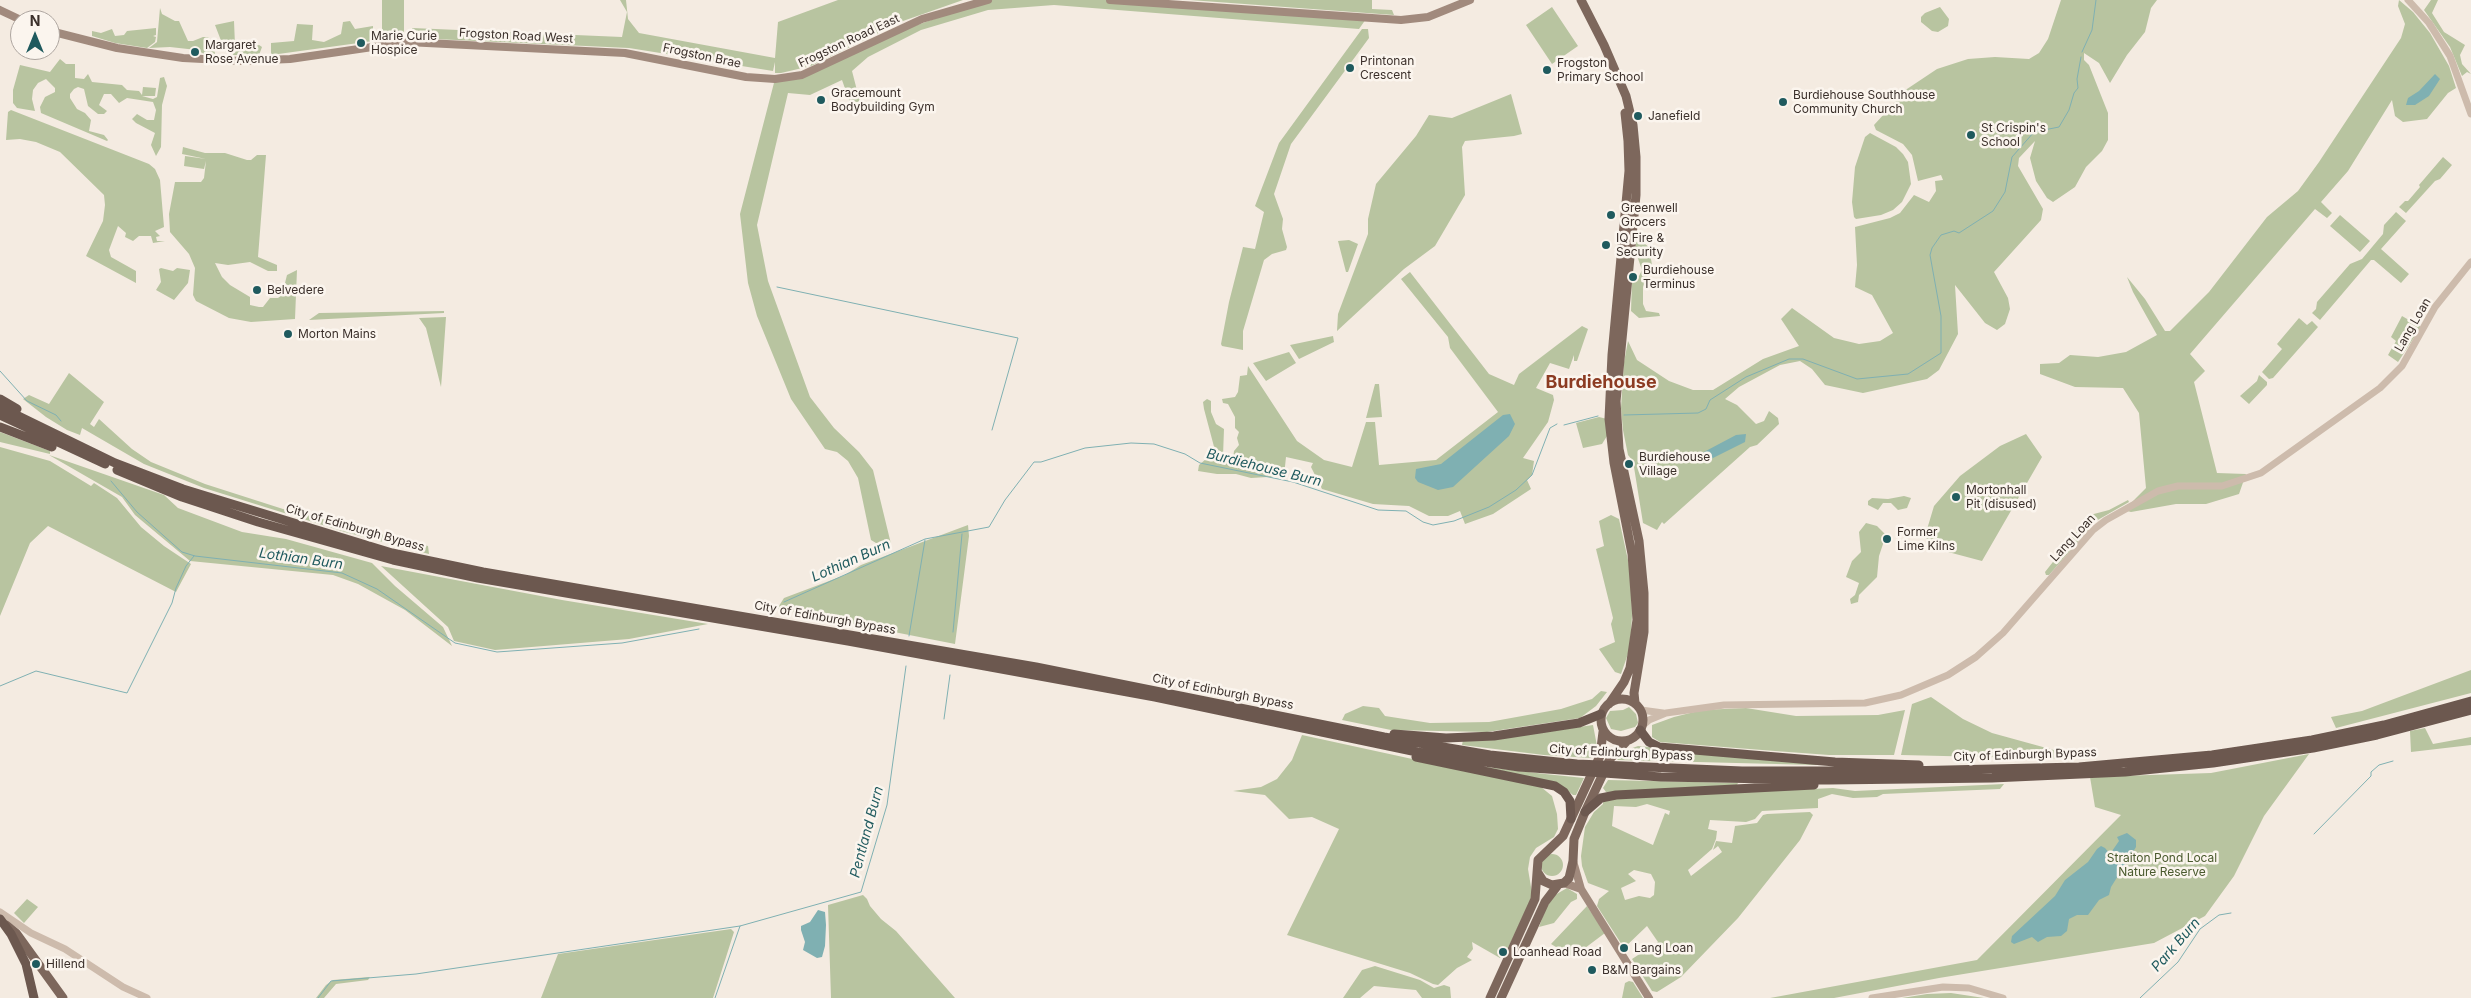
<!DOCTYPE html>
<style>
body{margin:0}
#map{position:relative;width:2471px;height:998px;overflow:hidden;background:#f4ebe1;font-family:Inter,sans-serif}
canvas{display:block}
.north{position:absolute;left:10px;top:10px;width:50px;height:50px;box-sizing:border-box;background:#fbf5ee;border:1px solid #aea6a0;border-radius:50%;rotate:0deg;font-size:14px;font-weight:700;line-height:20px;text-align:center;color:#3b302b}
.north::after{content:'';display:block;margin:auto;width:18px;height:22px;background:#1f5a5e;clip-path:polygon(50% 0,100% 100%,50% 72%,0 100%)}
</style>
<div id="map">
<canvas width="2471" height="998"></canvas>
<div class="north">N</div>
</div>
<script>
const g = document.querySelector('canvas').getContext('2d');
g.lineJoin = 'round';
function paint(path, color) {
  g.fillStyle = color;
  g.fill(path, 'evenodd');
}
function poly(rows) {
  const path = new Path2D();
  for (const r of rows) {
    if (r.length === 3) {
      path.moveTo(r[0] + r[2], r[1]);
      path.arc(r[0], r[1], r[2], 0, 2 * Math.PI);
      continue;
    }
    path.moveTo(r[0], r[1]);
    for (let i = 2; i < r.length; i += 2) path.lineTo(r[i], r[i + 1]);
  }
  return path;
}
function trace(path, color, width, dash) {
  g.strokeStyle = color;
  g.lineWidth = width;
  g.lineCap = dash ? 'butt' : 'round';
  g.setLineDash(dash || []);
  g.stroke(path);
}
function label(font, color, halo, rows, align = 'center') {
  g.font = font + ' Inter,sans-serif';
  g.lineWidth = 5;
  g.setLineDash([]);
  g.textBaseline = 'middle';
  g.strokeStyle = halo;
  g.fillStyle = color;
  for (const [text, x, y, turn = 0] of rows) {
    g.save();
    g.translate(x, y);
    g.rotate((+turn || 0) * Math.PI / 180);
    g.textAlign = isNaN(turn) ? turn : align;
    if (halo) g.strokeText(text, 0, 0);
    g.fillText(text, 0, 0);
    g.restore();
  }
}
paint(poly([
 [382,0,404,0,404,38,386,40,382,34],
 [620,0,626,0,628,19,639,33,775,58,778,22,838,0,963,0,903,21,811,66,781,73,775,73,775,62,773,71,629,48,413,38,412,28,622,37,627,12],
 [988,0,1110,0,1366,19,1359,29,1054,5,988,10,921,30,868,57,852,71,861,106,854,114,842,80,810,95,788,93,757,225,768,281,810,397,834,428,859,452,873,470,891,544,881,546,871,540,858,478,848,461,837,452,825,449,791,399,757,316,748,283,740,214,775,79,785,79,886,36],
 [1190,0,1372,0,1372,9,1392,10,1394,15],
 [2061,0,2157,0,2151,8,2145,32,2127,55,2110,83,2099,63,2084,53,2084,60,2089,65,2108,113,2108,140,2102,151,2086,167,2075,187,2053,202,2047,198,2036,181,2030,158,2035,141,2019,158,2018,166,2043,209,2041,220,1994,272,2008,298,2010,309,2005,324,1997,330,1985,323,1955,285,1958,334,1939,370,1927,379,1863,393,1825,385,1812,369,1800,361,1780,365,1739,387,1725,399,1737,405,1756,424,1764,421,1769,411,1778,418,1779,424,1757,445,1750,447,1664,524,1662,522,1657,530,1643,523,1633,461,1628,455,1623,430,1621,408,1624,362,1628,341,1637,360,1669,381,1693,390,1713,390,1763,359,1799,346,1781,319,1792,308,1834,338,1859,344,1880,341,1893,333,1872,295,1855,287,1857,265,1855,227,1890,218,1900,213,1914,195,1929,202,1936,191,1935,181,1943,180,1941,175,1918,181,1912,155,1903,144,1876,130,1874,125,1907,89,1937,69,1968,59,1995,57,2029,59,2039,53,2048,39],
 [2399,0,2413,12,2430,33,2449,66,2456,88,2448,93,2427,119,2403,122,2395,116,2392,100,2348,171,2321,202,2332,213,2327,218,2315,209,2190,354,2205,371,2194,382,2217,473,2246,474,2239,494,2206,504,2176,504,2131,512,2120,509,2132,502,2146,488,2139,413,2123,388,2075,387,2040,374,2040,364,2059,363,2070,355,2098,357,2126,352,2157,335,2133,292,2127,277,2145,299,2165,331,2170,331,2209,292,2267,217,2298,191,2319,162,2401,38,2405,24,2398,6],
 [2431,0,2438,0,2432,13,2444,32,2465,45,2460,55,2462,64,2471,74,2467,72,2462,76,2450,47,2424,10],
 [1552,7,1578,46,1552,64,1526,25],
 [1940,7,1949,19,1948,26,1938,32,1932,31,1921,22,1921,17,1925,13],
 [160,8,162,14,175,21,179,21,188,41,193,41,203,37,208,37,214,47,215,54,206,55,197,50,170,47,149,48,157,42],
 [234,21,235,45,244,51,259,45,262,47,259,55,232,55,225,51,215,25],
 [350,21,355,29,373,26,373,41,271,55,271,43,294,41,297,24,313,25,312,40,324,42,341,34,343,22],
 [156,28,156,35,153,36,156,37,155,42,147,48,115,43,92,36,92,31,101,33,112,29,115,36,124,35,127,31],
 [1362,29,1368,29,1369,38,1291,144,1274,194,1283,219,1282,229,1287,247,1286,250,1272,254,1264,260,1243,331,1243,350,1222,346,1221,344,1229,302,1243,247,1255,249,1264,212,1255,206,1279,143],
 [60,59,66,64,75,64,75,78,84,79,88,74,92,82,122,85,127,90,139,91,142,95,143,87,156,88,155,96,142,96,153,99,157,97,160,78,164,77,167,86,162,105,161,147,156,156,151,145,155,133,136,123,132,119,137,114,147,120,154,120,156,110,153,102,127,98,119,103,111,94,104,94,99,105,107,111,104,114,98,114,88,106,84,89,78,87,74,89,70,94,70,98,77,109,85,113,91,120,89,131,104,135,108,140,107,141,41,113,40,107,45,97,55,92,55,88,46,79,38,83,33,90,32,99,35,111,17,108,13,103,13,90,20,65,50,72],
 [1511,94,1522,134,1514,136,1465,141,1462,147,1465,195,1435,246,1404,269,1337,331,1338,314,1368,234,1368,219,1376,184,1416,136,1429,115,1452,118],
 [11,110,149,164,155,169,160,180,164,227,155,231,160,236,156,237,157,241,165,241,153,243,151,236,139,236,133,241,125,237,126,233,118,226,109,250,111,257,136,271,136,283,86,256,103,221,105,205,104,195,60,152,36,142,20,139,6,140,8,112],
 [1870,133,1896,147,1903,154,1908,162,1911,184,1902,202,1893,210,1881,215,1856,219,1854,217,1852,202,1855,167,1865,137],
 [183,147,205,153,225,153,247,160,251,160,257,155,266,155,258,257,277,265,277,271,268,271,250,262,228,265,215,263,222,277,230,285,250,297,250,305,259,307,263,307,270,298,278,298,282,295,287,275,297,270,295,319,251,322,229,318,196,301,193,295,195,268,189,254,170,232,169,214,175,182,201,182,204,178,206,161,204,169,184,166,185,156,206,159,182,154],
 [2443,157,2452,165,2440,179,2435,181,2406,213,2399,207,2405,201,2408,201,2420,187,2419,185],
 [2396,212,2406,221,2381,249,2409,274,2401,283,2374,260,2371,260,2320,320,2312,313,2316,309,2317,302,2350,264,2362,259,2383,234,2384,225],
 [2340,215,2370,241,2360,252,2330,226],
 [1349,240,1358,244,1348,272,1346,272,1338,241],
 [1641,241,1649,247,1652,265,1643,287,1643,304,1646,311,1659,313,1660,316,1639,318,1631,311,1632,280,1639,276,1642,270,1635,250,1636,242],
 [161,268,173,271,177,268,190,270,188,283,174,300,156,290,161,282,159,269],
 [1410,272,1489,374,1514,385,1519,374,1582,326,1588,329,1577,361,1574,361,1574,355,1569,369,1550,363,1536,388,1553,395,1554,400,1548,422,1523,458,1534,461,1532,475,1527,480,1531,489,1493,514,1465,524,1460,511,1448,516,1429,516,1409,506,1373,504,1322,489,1311,467,1313,463,1286,457,1284,476,1251,478,1236,474,1217,474,1198,471,1199,465,1206,459,1214,461,1217,458,1204,409,1203,402,1207,399,1211,401,1211,412,1216,424,1224,429,1223,456,1225,460,1233,459,1234,451,1239,445,1237,438,1239,432,1235,428,1235,417,1228,404,1223,403,1222,399,1235,397,1238,392,1240,376,1247,375,1248,366,1297,441,1324,460,1352,467,1366,422,1375,422,1379,465,1436,460,1498,412,1450,348,1448,337,1401,279],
 [444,311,444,313,309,320,319,313],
 [2402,316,2421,327,2398,362,2388,355,2396,341,2391,337],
 [446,317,442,375,441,387,426,328,419,318],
 [2299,318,2307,325,2312,321,2318,327,2273,378,2269,379,2262,372,2282,349,2277,344],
 [1333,336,1334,342,1299,359,1290,345],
 [1289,352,1296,363,1266,381,1253,363],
 [69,373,104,402,90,424,94,427,99,419,132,449,151,462,205,484,283,509,428,546,429,554,345,532,204,488,144,464,82,428,80,435,67,430,46,417,23,399,29,395,49,404],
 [2259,375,2267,382,2267,385,2249,404,2240,396,2257,381],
 [1375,384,1379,384,1382,417,1366,418],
 [1599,417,1607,419,1607,436,1602,444,1583,448,1576,423],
 [0,432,50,451,50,454,0,442],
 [2026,434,2042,457,1982,561,1933,548,1925,536,1934,506,1960,476,2000,446],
 [0,447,50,461,91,486,94,483,117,498,141,527,164,546,191,564,176,592,48,526,30,543,0,616],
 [49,455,164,495,178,508,242,532,286,539,372,563,395,586,443,627,452,646,405,610,358,584,333,575,190,561,135,515,122,497],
 [1904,496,1911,498,1907,508,1898,510,1891,503,1883,503,1878,510,1868,505,1868,501,1872,498,1888,499],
 [2128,500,2129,502,2096,521,2065,557,2049,575,2046,575,2045,572,2090,515,2109,510],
 [1611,515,1619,519,1631,574,1632,616,1630,648,1621,674,1615,672,1599,649,1615,642,1611,624,1613,618,1596,549,1604,546,1599,521],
 [1866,523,1877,526,1886,535,1879,556,1877,577,1859,595,1858,602,1851,604,1850,599,1855,595,1859,583,1846,577,1852,561,1861,552,1859,532],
 [968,525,969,536,955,644,777,609,784,598,845,575,861,565],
 [381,566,562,600,708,624,629,639,495,650,454,641,448,627],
 [2471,670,2471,693,2336,728,2331,717,2362,711],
 [1601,691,1607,692,1596,706,1580,718,1487,732,1391,730,1342,720,1345,714,1363,706,1379,708,1385,716,1430,723,1489,722,1561,709,1592,699],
 [1931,697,1963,719,1992,733,2061,752,2071,759,1901,755,1912,704],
 [1629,707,1636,714,1638,723,1635,727,1621,731,1611,729,1606,718,1610,711,1623,710],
 [1746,708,1796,716,1878,715,1905,710,1894,755,1829,755,1775,751,1660,742,1652,737,1652,725,1674,717,1702,710],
 [1593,725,1597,746,1591,758,1544,755,1462,745,1463,740,1489,740],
 [2425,728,2433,744,2471,737,2471,745,2411,752,2410,731],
 [1302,735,1541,787,1552,796,1557,814,1558,829,1554,837,1536,848,1530,857,1528,869,1532,893,1531,899,1509,946,1500,958,1472,942,1473,949,1467,957,1472,960,1457,968,1438,985,1433,984,1410,973,1287,935,1339,829,1312,817,1289,819,1265,795,1233,791,1261,787,1277,779,1292,760],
 [1638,746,1816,763,1816,765,1617,760,1627,750],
 [2309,754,2264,816,2234,876,2205,916,2154,943,1939,978,1834,998,1770,998,1977,960,2121,815,2095,807,2090,777,2211,773],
 [1487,767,1545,774,1584,778,1576,795,1573,795,1563,787,1487,770],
 [1608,780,1738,783,1737,785,1669,790,1606,792,1603,788],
 [2004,784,2000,789,1883,794,1877,797,1853,798,1832,794,1818,799,1818,808,1762,811,1755,819,1746,822,1710,820,1708,829,1717,831,1716,839,1712,849,1688,870,1691,876,1722,852,1718,846,1713,850,1716,841,1732,843,1735,826,1757,823,1763,815,1767,814,1810,812,1813,815,1800,840,1738,918,1681,977,1657,992,1652,991,1632,959,1658,942,1647,926,1624,948,1597,906,1599,899,1609,891,1588,883,1582,866,1581,856,1585,827,1594,812,1603,804,1603,801,1617,798,1833,788,1855,791],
 [1647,804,1670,811,1669,815,1665,813,1653,845,1612,826,1614,806,1636,807],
 [1634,870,1651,874,1655,882,1654,895,1650,898,1639,896,1625,900,1621,888,1636,881,1628,874],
 [1552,865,11],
 [1567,888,1577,894,1577,899,1571,902,1554,923,1539,927,1546,908,1555,895],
 [863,895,867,899,870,906,881,919,896,931,955,998,831,998,828,905],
 [27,899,38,907,24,923,14,913],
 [1587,906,1605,933,1573,957,1551,944],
 [731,929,734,932,713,998,541,998,558,954],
 [1375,966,1420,980,1434,988,1444,985,1450,987,1451,998,1422,998,1416,990,1374,986,1360,998,1343,998,1362,970],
 [370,977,368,980,336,984,324,998,316,998,326,985,333,980],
 [1629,981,1633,982,1643,998,1622,998,1625,983],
 [1951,993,1984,998,1902,998,1927,994]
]), '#b8c4a0');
paint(poly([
 [2435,74,2440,79,2429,96,2415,105,2406,105,2408,98,2419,91],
 [1510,414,1515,424,1509,436,1453,487,1438,490,1418,482,1415,478,1416,469,1441,464,1503,415],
 [1746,434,1745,442,1709,460,1703,460,1702,453,1736,435],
 [2127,833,2136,840,2136,847,2111,887,2109,895,2099,900,2088,915,2077,915,2069,919,2067,931,2061,936,2047,937,2038,942,2032,937,2014,944,2011,942,2012,936,2055,896,2065,880,2088,862,2097,849,2101,846,2105,848,2110,854,2119,841,2117,837],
 [818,910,825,912,826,925,825,946,822,957,817,958,803,950,805,942,801,930,801,926,810,922]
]), '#7fb0b2');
trace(poly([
 [2082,52,2092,30,2096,0],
 [777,287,1018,338,992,430],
 [0,371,27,401,56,415,61,421],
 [1624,415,1698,413,1706,409,1710,400,1746,377,1789,359,1803,359,1857,379,1908,374,1941,353,1941,316,1930,255,1932,248,1941,235,1954,231,1959,233,1993,211,2005,192,2012,157,2034,132,2059,127,2069,110,2074,93,2078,88,2077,79,2081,57],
 [1564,425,1598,416],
 [111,481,137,512,182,552,195,556,342,573,377,589,455,643,497,652,622,643,699,629],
 [784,602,925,539,989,527,1005,500,1034,462,1041,462,1085,448,1131,443,1154,444,1185,454,1200,463,1293,482,1378,510,1406,511,1423,522,1433,525,1454,521,1489,507,1516,490,1532,475,1550,428,1557,424],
 [953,632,962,534],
 [909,636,925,540],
 [0,686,36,671,127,693,172,603,176,588,186,566,194,556],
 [944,719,950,675],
 [2314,834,2371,776,2371,772,2379,765,2393,761],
 [318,998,331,981,416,974,740,926],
 [715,998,740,926,861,892,887,805,906,666],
 [2140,998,2178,962,2200,929,2219,915,2231,913]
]), '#7fb0b2', 1);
trace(poly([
 [2408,0,2429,23,2450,56,2471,114],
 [1641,710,1663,713],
 [1642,726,1649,720,1666,713,1724,705,1865,703,1901,695,1948,675,1976,657,2003,633,2093,530,2106,520,2158,491,2178,486,2222,486,2261,473,2380,388,2402,366,2435,307,2471,262],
 [0,912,31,933,65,949,123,987,147,998],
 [1872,998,1943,987,1969,988,2003,998]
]), '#cdbbac', 7);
trace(poly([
 [1110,0,1401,20,1428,17,1470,0],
 [0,10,21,20],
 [50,31,117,48,183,58,242,61,290,59,407,42,625,53,746,77,775,79,802,75,922,19,988,0],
 [1573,861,1581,889,1649,998],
 [1564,883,1581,889]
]), '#a18a7d', 8);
trace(poly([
 [1581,0,1604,45,1626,96,1633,125,1636,157,1636,195,1616,401,1619,449,1639,541,1644,593,1644,632,1634,693,1635,703],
 [1622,720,21],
 [1609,704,1624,682,1630,668,1637,620,1632,554,1614,463,1609,419,1612,355,1629,171,1628,141,1625,113],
 [1538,873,1543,881,1552,885,1564,883,1569,878,1573,861,1574,839,1585,812,1610,759,1627,741],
 [6,925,16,933,63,998],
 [1490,998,1535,899,1538,860,1563,836,1600,756,1603,732],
 [1501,998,1545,902,1558,885]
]), '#7d675c', 9);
trace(poly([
 [0,399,17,409],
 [0,407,115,463,183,489,392,553,483,572,1036,667,1384,737,1490,755,1577,764,1742,771,1904,771,2079,767,2212,755,2312,740,2384,725,2471,701],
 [0,415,105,464],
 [0,427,52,447],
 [117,470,182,497,258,522,393,560,478,578,848,641,1155,697,1417,752,1519,767,1661,777,1829,780,1992,778,2125,772,2213,763,2313,748,2377,735,2471,710],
 [1640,730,1649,742,1659,747,1835,762,1919,765],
 [1394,734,1446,738,1494,736,1579,723,1601,714],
 [1416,757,1555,786,1564,792,1570,801,1571,819],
 [1585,812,1601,798,1616,795,1814,785],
 [0,919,11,934,26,964,34,998]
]), '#6c584f', 9);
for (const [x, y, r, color] of [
 [361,43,5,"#1f5a5e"],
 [195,52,5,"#1f5a5e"],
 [1350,68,5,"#1f5a5e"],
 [1547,70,5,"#1f5a5e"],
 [821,100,5,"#1f5a5e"],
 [1783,102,5,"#1f5a5e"],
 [1638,116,5,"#1f5a5e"],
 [1971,135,5,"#1f5a5e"],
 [1611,215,5,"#1f5a5e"],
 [1606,245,5,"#1f5a5e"],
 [1633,277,5,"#1f5a5e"],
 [257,290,5,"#1f5a5e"],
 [288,334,5,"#1f5a5e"],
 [1629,464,5,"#1f5a5e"],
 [1956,497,5,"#1f5a5e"],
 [1887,539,5,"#1f5a5e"],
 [1624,948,5,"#1f5a5e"],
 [1503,952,5,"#1f5a5e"],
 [36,964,5,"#1f5a5e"],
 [1592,970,5,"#1f5a5e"]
]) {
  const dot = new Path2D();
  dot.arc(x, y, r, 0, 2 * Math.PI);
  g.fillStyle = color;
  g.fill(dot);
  trace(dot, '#fbf5ee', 2);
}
label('12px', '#3b302b', '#fbf5ee', [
 ["Marie Curie",371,36],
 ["Hospice",371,50],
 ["Margaret",205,45],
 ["Rose Avenue",205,59],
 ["Printonan",1360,61],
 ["Crescent",1360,75],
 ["Frogston",1557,63],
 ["Primary School",1557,77],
 ["Gracemount",831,93],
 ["Bodybuilding Gym",831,107],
 ["Burdiehouse Southhouse",1793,95],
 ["Community Church",1793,109],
 ["Janefield",1648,116],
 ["St Crispin's",1981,128],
 ["School",1981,142],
 ["Greenwell",1621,208],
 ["Grocers",1621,222],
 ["IQ Fire &",1616,238],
 ["Security",1616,252],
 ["Burdiehouse",1643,270],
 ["Terminus",1643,284],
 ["Belvedere",267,290],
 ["Morton Mains",298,334],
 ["Burdiehouse",1639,457],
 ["Village",1639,471],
 ["Mortonhall",1966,490],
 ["Pit (disused)",1966,504],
 ["Former",1897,532],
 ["Lime Kilns",1897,546],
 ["Lang Loan",1634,948],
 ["Loanhead Road",1513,952],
 ["Hillend",46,964],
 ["B&M Bargains",1602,970]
], 'left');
label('12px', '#3b302b', '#fbf5ee', [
 ["Frogston Road West",516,36,3],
 ["Frogston Road East",849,41,-25],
 ["Frogston Brae",702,56,12],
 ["Lang Loan",2413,325,-60],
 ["City of Edinburgh Bypass",355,528,16],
 ["Lang Loan",2073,538,-47],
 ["City of Edinburgh Bypass",825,618,10],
 ["City of Edinburgh Bypass",1223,692,11],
 ["City of Edinburgh Bypass",1621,753,3],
 ["City of Edinburgh Bypass",2025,755,-2]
]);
label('12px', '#4a5a2e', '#fbf5ee', [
 ["Straiton Pond Local",2162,858],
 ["Nature Reserve",2162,872]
]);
label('italic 14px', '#1f5a5e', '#fbf5ee', [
 ["Burdiehouse Burn",1264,468,14],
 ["Lothian Burn",301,559,8],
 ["Lothian Burn",851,561,-24],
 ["Pentland Burn",867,832,-75],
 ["Park Burn",2176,945,-49]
]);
label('bold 18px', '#8c3b22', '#fbf5ee', [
 ["Burdiehouse",1601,383]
]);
</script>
